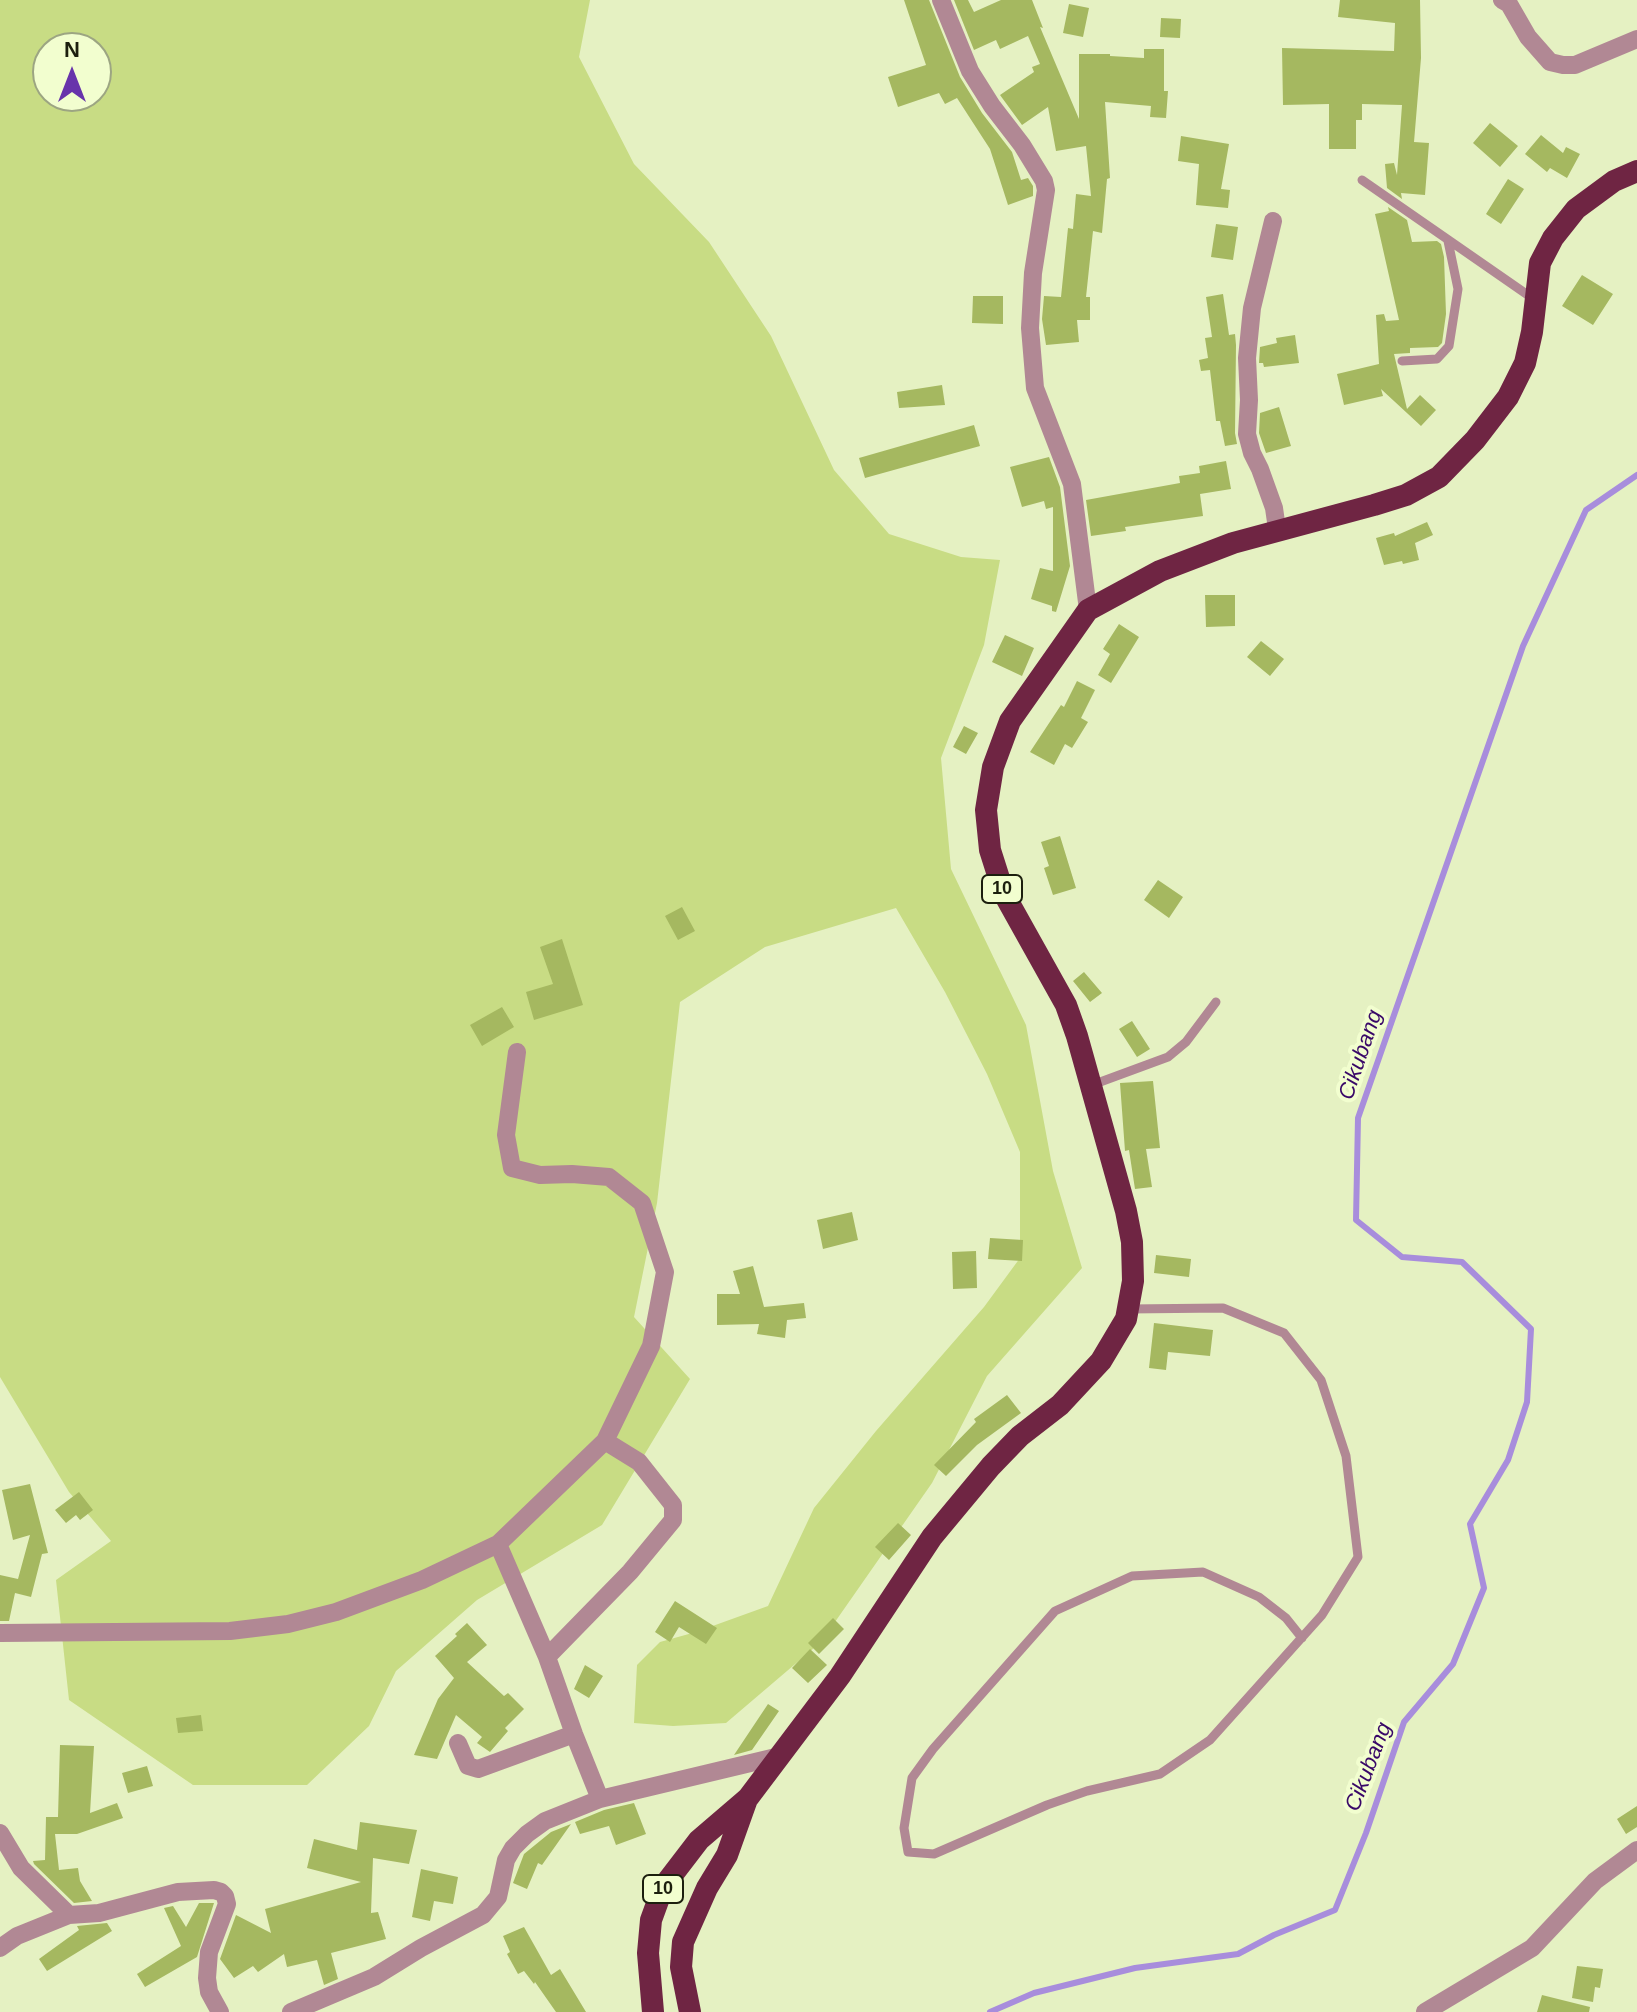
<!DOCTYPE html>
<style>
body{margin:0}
#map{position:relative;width:1637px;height:2012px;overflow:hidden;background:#e5f1c2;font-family:Helvetica,sans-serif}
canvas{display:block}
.north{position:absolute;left:32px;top:32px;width:80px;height:80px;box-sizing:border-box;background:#f2fecf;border:2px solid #9ca582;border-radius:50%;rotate:0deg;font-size:22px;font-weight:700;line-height:32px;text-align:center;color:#1c1f0e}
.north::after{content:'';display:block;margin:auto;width:28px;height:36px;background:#6834ab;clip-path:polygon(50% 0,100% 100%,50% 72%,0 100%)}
</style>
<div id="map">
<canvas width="1637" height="2012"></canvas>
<div class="north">N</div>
</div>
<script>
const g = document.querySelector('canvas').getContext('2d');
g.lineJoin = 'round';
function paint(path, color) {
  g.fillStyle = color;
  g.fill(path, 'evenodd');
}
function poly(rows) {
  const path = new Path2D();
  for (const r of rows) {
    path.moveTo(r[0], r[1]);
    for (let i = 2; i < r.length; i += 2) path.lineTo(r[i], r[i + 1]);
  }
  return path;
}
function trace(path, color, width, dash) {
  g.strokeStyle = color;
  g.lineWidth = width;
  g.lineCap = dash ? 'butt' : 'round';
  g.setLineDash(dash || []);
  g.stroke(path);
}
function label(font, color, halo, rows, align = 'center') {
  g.font = font + ' Helvetica,sans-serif';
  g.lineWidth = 8;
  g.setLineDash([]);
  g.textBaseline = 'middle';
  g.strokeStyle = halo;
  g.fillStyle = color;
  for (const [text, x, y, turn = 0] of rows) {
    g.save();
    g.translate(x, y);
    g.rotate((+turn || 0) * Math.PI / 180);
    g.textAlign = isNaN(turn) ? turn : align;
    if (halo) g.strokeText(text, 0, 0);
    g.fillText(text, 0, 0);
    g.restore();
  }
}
paint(poly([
 [0,0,590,0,579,57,634,164,709,242,771,336,834,470,889,534,961,557,1000,560,984,645,941,758,951,869,1026,1025,1053,1171,1082,1268,987,1376,932,1483,821,1642,726,1723,673,1726,634,1723,637,1665,660,1642,696,1632,768,1606,814,1508,876,1431,984,1307,1020,1258,1020,1152,987,1074,945,992,896,908,765,947,680,1002,657,1203,634,1317,690,1379,602,1525,477,1600,396,1671,369,1726,307,1785,193,1785,69,1700,56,1580,111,1541,69,1492,0,1377],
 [48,48,96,48,96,96,48,96]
]), '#c8dc84');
trace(poly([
 [990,2012,1034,1993,1135,1968,1238,1954,1274,1935,1335,1910,1366,1833,1404,1722,1453,1664,1484,1588,1470,1524,1508,1460,1527,1402,1531,1329,1462,1262,1402,1257,1356,1220,1358,1118,1523,646,1586,510,1637,475]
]), '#a88ddc', 6);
paint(poly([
 [904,0,929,0,960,77,982,113,1012,152,1021,180,1028,178,1033,186,1033,196,1008,205,990,149,957,98,945,104,939,93,898,107,888,77,926,65],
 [954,0,968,0,974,12,1001,0,1032,0,1043,28,1040,27,1079,119,1079,54,1110,54,1110,56,1144,58,1144,49,1164,49,1164,91,1168,91,1166,118,1150,117,1151,106,1105,102,1110,178,1107,179,1102,233,1093,231,1086,297,1090,297,1090,320,1077,320,1079,342,1046,345,1042,319,1044,296,1061,297,1068,228,1073,229,1076,194,1091,196,1086,146,1056,151,1048,107,1022,125,1000,95,1034,72,1032,67,1040,64,1028,36,1000,49,996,40,974,50],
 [1340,0,1420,0,1421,58,1414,142,1429,143,1425,195,1401,193,1402,199,1387,188,1385,164,1394,163,1397,175,1402,105,1362,104,1362,120,1356,120,1356,149,1329,149,1329,104,1283,105,1282,48,1394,51,1395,23,1338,17],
 [1069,4,1089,8,1083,37,1063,33],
 [1161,18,1181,19,1180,38,1160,37],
 [1490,123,1518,146,1500,167,1473,143],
 [1541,135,1563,153,1566,147,1580,154,1567,178,1550,168,1547,172,1525,154],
 [1181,136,1229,144,1221,189,1230,190,1228,208,1196,205,1199,164,1178,161],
 [1508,179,1524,189,1501,224,1486,214],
 [1388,207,1407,220,1412,242,1437,241,1441,244,1444,257,1446,314,1442,343,1438,347,1410,348,1410,353,1394,354,1407,409,1420,395,1436,410,1421,426,1381,389,1383,396,1344,405,1337,374,1379,364,1376,315,1384,314,1386,321,1399,320,1375,214,1389,211],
 [1216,224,1238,227,1233,260,1211,257],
 [1582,275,1613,294,1593,325,1562,306],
 [1223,294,1229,335,1235,334,1236,345,1235,433,1237,444,1225,446,1220,421,1216,421,1210,370,1201,371,1199,360,1208,358,1205,338,1212,337,1206,297],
 [973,296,1003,296,1003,324,972,323],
 [1295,335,1299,363,1264,367,1263,363,1259,363,1260,347,1277,343,1276,338],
 [942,385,945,405,899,408,897,392],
 [1279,407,1291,446,1266,453,1259,433,1260,413],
 [974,425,980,446,865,478,859,458],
 [1049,457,1060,487,1070,566,1056,612,1052,611,1052,606,1031,599,1040,568,1053,571,1053,507,1046,509,1044,501,1022,507,1010,467],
 [1226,461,1231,489,1200,494,1203,516,1125,527,1126,531,1091,536,1086,500,1180,483,1179,476,1200,473,1199,466],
 [1427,522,1433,535,1415,543,1419,560,1403,564,1402,561,1384,565,1376,538,1394,533,1395,536],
 [1205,595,1235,595,1235,626,1206,627],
 [1119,624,1139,637,1111,683,1098,675,1110,654,1103,649],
 [1005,635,1034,648,1022,676,992,662],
 [1261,641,1284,659,1270,676,1247,657],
 [1077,681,1095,690,1081,718,1088,722,1072,748,1065,744,1054,765,1030,752,1061,705,1064,707],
 [964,726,978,733,966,754,953,747],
 [1060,836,1076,888,1053,895,1044,868,1049,866,1041,842],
 [1158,880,1183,897,1169,918,1144,900],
 [682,907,695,931,678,940,665,916],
 [562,939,583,1005,534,1020,526,992,553,984,540,947],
 [1084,972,1102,993,1090,1002,1073,981],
 [502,1007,514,1027,482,1046,470,1025],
 [1132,1021,1150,1049,1137,1057,1119,1029],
 [1153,1081,1160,1148,1146,1149,1152,1187,1135,1189,1129,1150,1125,1151,1120,1083],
 [852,1212,858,1240,823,1249,817,1220],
 [990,1238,1023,1240,1022,1261,988,1259],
 [976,1251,977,1288,953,1289,952,1252],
 [1156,1255,1191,1259,1189,1277,1154,1273],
 [753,1266,764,1307,804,1303,806,1318,787,1320,785,1338,757,1334,759,1324,717,1325,717,1294,740,1294,733,1271],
 [1154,1323,1213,1330,1210,1356,1168,1352,1166,1370,1149,1368],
 [1007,1395,1021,1413,977,1445,946,1476,934,1465,976,1422,974,1419],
 [30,1484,48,1553,42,1554,31,1597,15,1593,9,1621,0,1621,0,1575,18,1579,30,1535,13,1540,2,1490],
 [79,1492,93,1510,80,1520,76,1515,66,1523,55,1510],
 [898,1523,911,1535,889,1560,875,1547],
 [675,1601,717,1628,706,1644,679,1627,670,1642,655,1632],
 [833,1618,844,1629,819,1654,808,1643],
 [467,1623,487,1645,467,1662,504,1696,508,1693,524,1709,505,1728,508,1731,490,1752,477,1743,482,1737,456,1715,437,1759,414,1755,438,1699,454,1678,435,1656,457,1636,455,1634],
 [810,1649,827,1665,808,1683,792,1668],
 [585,1665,603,1676,589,1698,574,1689],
 [768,1704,779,1711,752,1750,734,1755],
 [201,1715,203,1731,178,1733,176,1718],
 [60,1745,94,1746,90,1813,117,1803,123,1818,77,1834,55,1834,59,1870,78,1868,80,1881,92,1901,74,1903,34,1864,33,1861,45,1860,46,1817,58,1817],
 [147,1766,153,1786,128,1793,122,1773],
 [634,1803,646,1834,616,1845,609,1826,580,1834,575,1822,604,1810],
 [1637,1806,1637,1827,1626,1834,1617,1819],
 [360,1822,417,1830,409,1864,373,1858,371,1913,378,1912,386,1939,331,1953,338,1979,324,1985,317,1960,287,1967,284,1954,258,1972,253,1966,234,1978,220,1959,236,1915,271,1933,265,1909,361,1882,307,1868,314,1839,357,1850],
 [571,1824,542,1865,538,1863,527,1889,513,1883,524,1854,551,1832],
 [421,1869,458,1877,453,1904,434,1901,430,1921,412,1917],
 [199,1903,214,1903,197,1957,145,1987,137,1974,181,1946,164,1908,173,1906,186,1927],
 [107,1923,112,1931,47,1971,39,1959,79,1930,77,1926],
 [524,1927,551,1975,560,1969,586,2012,556,2012,535,1982,534,1984,524,1971,518,1974,507,1954,510,1952,503,1936],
 [1577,1966,1603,1969,1600,1988,1595,1987,1593,2002,1572,1998],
 [1542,1995,1590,2007,1589,2012,1537,2012]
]), '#a5b860');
trace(poly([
 [1362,180,1535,300],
 [1402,361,1437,359,1449,346,1458,289,1448,241],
 [1092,1085,1168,1057,1186,1042,1216,1002],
 [1128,1309,1223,1308,1284,1333,1321,1380,1346,1456,1358,1557,1322,1615,1210,1740,1160,1774,1087,1791,1047,1805,934,1854,908,1852,904,1828,912,1778,933,1749,1055,1611,1132,1576,1203,1572,1259,1597,1286,1618,1302,1638]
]), '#b18894', 9);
trace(poly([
 [941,0,970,71,992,106,1022,145,1044,181,1046,190,1033,273,1030,328,1035,388,1072,484,1088,610],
 [1502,0,1509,4,1528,37,1550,62,1563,65,1575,65,1637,39],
 [1273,221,1252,308,1247,358,1249,400,1247,434,1252,453,1260,469,1274,508,1277,529],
 [517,1052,506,1135,512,1168,540,1175,572,1174,609,1177,642,1203,665,1272,651,1346,605,1441],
 [498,1544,547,1657,574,1734,600,1799],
 [0,1633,230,1631,288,1624,336,1612,422,1580,498,1544,605,1441,639,1462,673,1505,673,1520,630,1572,547,1657],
 [458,1743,468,1766,478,1769,574,1734],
 [0,1833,21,1868,69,1915,99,1913,178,1892,214,1890,221,1892,225,1896,227,1904,209,1952,207,1978,209,1992,220,2012],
 [0,1948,17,1936,69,1915],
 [291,2012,374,1977,421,1948,483,1915,498,1897,506,1860,513,1848,527,1834,545,1821,600,1799,780,1756],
 [1425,2012,1532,1948,1595,1881,1637,1850]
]), '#b18894', 18);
trace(poly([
 [653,2012,648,1953,651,1920,663,1887,699,1840,748,1798,840,1676,932,1537,991,1466,1020,1436,1060,1405,1101,1361,1126,1319,1133,1281,1132,1242,1126,1211,1077,1036,1066,1005,1004,894,990,850,986,810,993,767,1010,721,1088,610,1160,571,1233,543,1374,505,1406,495,1439,477,1475,440,1508,397,1525,363,1532,332,1540,263,1553,238,1576,209,1614,181,1637,171],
 [690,2012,681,1967,683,1942,707,1888,727,1855,747,1799]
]), '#6f2543', 22);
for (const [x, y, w] of [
 [1002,889,40],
 [663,1889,40]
]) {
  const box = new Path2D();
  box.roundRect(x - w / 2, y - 14, w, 28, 6);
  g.fillStyle = '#f2fecf';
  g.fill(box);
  trace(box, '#1c1f0e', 2);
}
label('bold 18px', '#1c1f0e', null, [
 ["10",1002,889],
 ["10",663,1889]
]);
label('italic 22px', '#390868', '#f2fecf', [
 ["Cikubang",1361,1055,-71],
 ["Cikubang",1369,1767,-69]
]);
</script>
